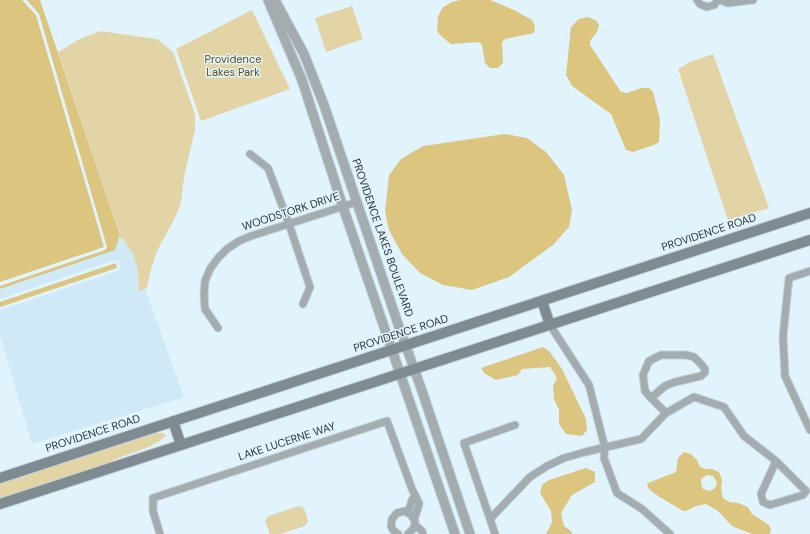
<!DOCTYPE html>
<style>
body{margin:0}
canvas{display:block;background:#e1f4fe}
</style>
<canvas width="810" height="534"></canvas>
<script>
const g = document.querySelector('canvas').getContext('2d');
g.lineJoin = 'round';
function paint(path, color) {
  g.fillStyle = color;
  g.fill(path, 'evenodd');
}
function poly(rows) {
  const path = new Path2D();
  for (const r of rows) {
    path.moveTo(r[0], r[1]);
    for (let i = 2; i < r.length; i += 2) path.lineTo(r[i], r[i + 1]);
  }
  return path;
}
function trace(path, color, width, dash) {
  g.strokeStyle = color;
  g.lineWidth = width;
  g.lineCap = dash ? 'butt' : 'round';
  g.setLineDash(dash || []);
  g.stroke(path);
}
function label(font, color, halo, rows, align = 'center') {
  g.font = font + ' "DM Sans",sans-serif';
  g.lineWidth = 3;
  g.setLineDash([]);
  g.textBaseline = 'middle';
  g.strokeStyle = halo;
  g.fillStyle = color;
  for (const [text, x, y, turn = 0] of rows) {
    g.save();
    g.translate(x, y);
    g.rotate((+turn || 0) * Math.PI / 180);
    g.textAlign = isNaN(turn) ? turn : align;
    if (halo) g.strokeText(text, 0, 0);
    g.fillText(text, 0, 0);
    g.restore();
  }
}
paint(poly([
 [120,237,123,239,134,256,138,272,139,290,145,289,184,397,32,444,0,336,0,310,118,271,121,267,119,262,115,260,0,299,0,289,115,250]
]), '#d0e9f7');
paint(poly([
 [352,6,363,39,326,52,315,18],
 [252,10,290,89,201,121,176,49],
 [100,31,157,39,173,52,195,114,195,130,184,177,181,203,175,218,157,251,150,273,147,288,139,291,138,272,134,256,123,239,120,237,120,234,58,52,78,40],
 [713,54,769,208,728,220,678,69,690,62],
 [150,433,164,433,166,436,159,441,149,447,116,459,102,467,0,501,0,482],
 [299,506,304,508,308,521,305,526,280,534,270,534,265,521,268,516]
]), '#e3d4a6');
paint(poly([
 [0,0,22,0,36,15,104,247,0,282],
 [27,0,40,0,120,235,115,250,0,289,0,286,105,250,107,247,39,14],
 [461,0,490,0,514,10,532,20,535,26,534,33,505,39,502,42,503,63,498,68,490,68,485,63,482,45,479,42,451,44,442,37,437,31,438,17,442,8,452,2],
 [588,17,597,21,599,26,597,32,590,41,590,45,621,92,627,93,641,88,649,88,653,92,660,119,659,142,654,145,633,152,626,150,611,114,572,86,566,75,571,27,579,19],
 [505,134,527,138,546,152,564,175,572,210,569,227,553,245,509,277,472,290,443,285,420,273,402,254,389,230,385,211,389,175,401,159,423,146],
 [116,263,117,268,0,307,0,302],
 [543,347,550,352,562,369,586,419,587,430,582,436,566,434,559,424,559,410,554,399,553,386,557,378,550,367,522,369,518,375,496,380,484,373,481,368],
 [684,452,691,454,697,460,700,467,706,469,712,469,719,472,722,480,721,490,723,498,729,502,738,503,748,507,752,514,769,525,771,529,770,534,752,534,732,526,718,511,706,504,696,506,686,511,683,511,658,496,649,489,647,485,648,483,676,472,678,458],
 [707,475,713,476,717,482,715,488,710,491,703,489,701,484,701,479],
 [586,468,595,472,595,482,572,495,561,513,564,526,571,531,572,534,546,534,552,522,551,511,540,493,542,485,549,480]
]), '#dcc57f');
const minor = poly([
 [697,0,700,4,707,7,714,5,718,0],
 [720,0,728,3,753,0],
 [250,154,268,168,289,224,310,287,303,304],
 [810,271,789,278,783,336,785,376,810,430],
 [550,325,589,385,605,448,604,458,617,493,642,509,670,534],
 [218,328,205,309,204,295,205,281,210,269,218,258,227,249,239,241,251,236,357,202],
 [651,398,665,386,675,382,701,376,705,372,705,369,701,364,694,357,686,355,661,355,649,361,643,375,645,391,651,398,666,413],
 [408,513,412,500,415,496],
 [490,519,464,443,515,425],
 [415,525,422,531,423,534],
 [160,534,153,511,153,498,387,421,412,489,419,503,418,508,414,519],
 [398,534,393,530,391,526,392,519,397,513,405,511,411,515,415,521,414,528,408,534],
 [495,534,490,519,530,477,547,466,564,458,585,452,641,439,666,413,694,397,724,407,744,436,776,461,806,491,803,495,770,505,763,502,761,494,776,461]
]);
const tertiary = poly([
 [268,0,302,80,343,207,455,534],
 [275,0,304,54,324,105,398,324,421,388,470,534]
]);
const secondary = poly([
 [542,301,550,325],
 [173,421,181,445],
 [0,478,810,213],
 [0,504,810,240]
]);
trace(minor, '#c0d1da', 9);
trace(tertiary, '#c0d1da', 11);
trace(secondary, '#c0d1da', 12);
trace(minor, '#a4acb0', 7);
trace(tertiary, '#a4acb0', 9);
trace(secondary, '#7f8b91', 10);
label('11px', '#5e4e19', '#e1f4fe', [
 ["Providence",233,60],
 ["Lakes Park",233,73]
]);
label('11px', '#2c3337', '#e1f4fe', [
 ["WOODSTORK DRIVE",291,212,-18],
 ["PROVIDENCE ROAD",709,233,-18],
 ["PROVIDENCE LAKES BOULEVARD",382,238,71],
 ["PROVIDENCE ROAD",401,334,-18],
 ["PROVIDENCE ROAD",93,434,-18],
 ["LAKE LUCERNE WAY",287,442,-18]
]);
</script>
